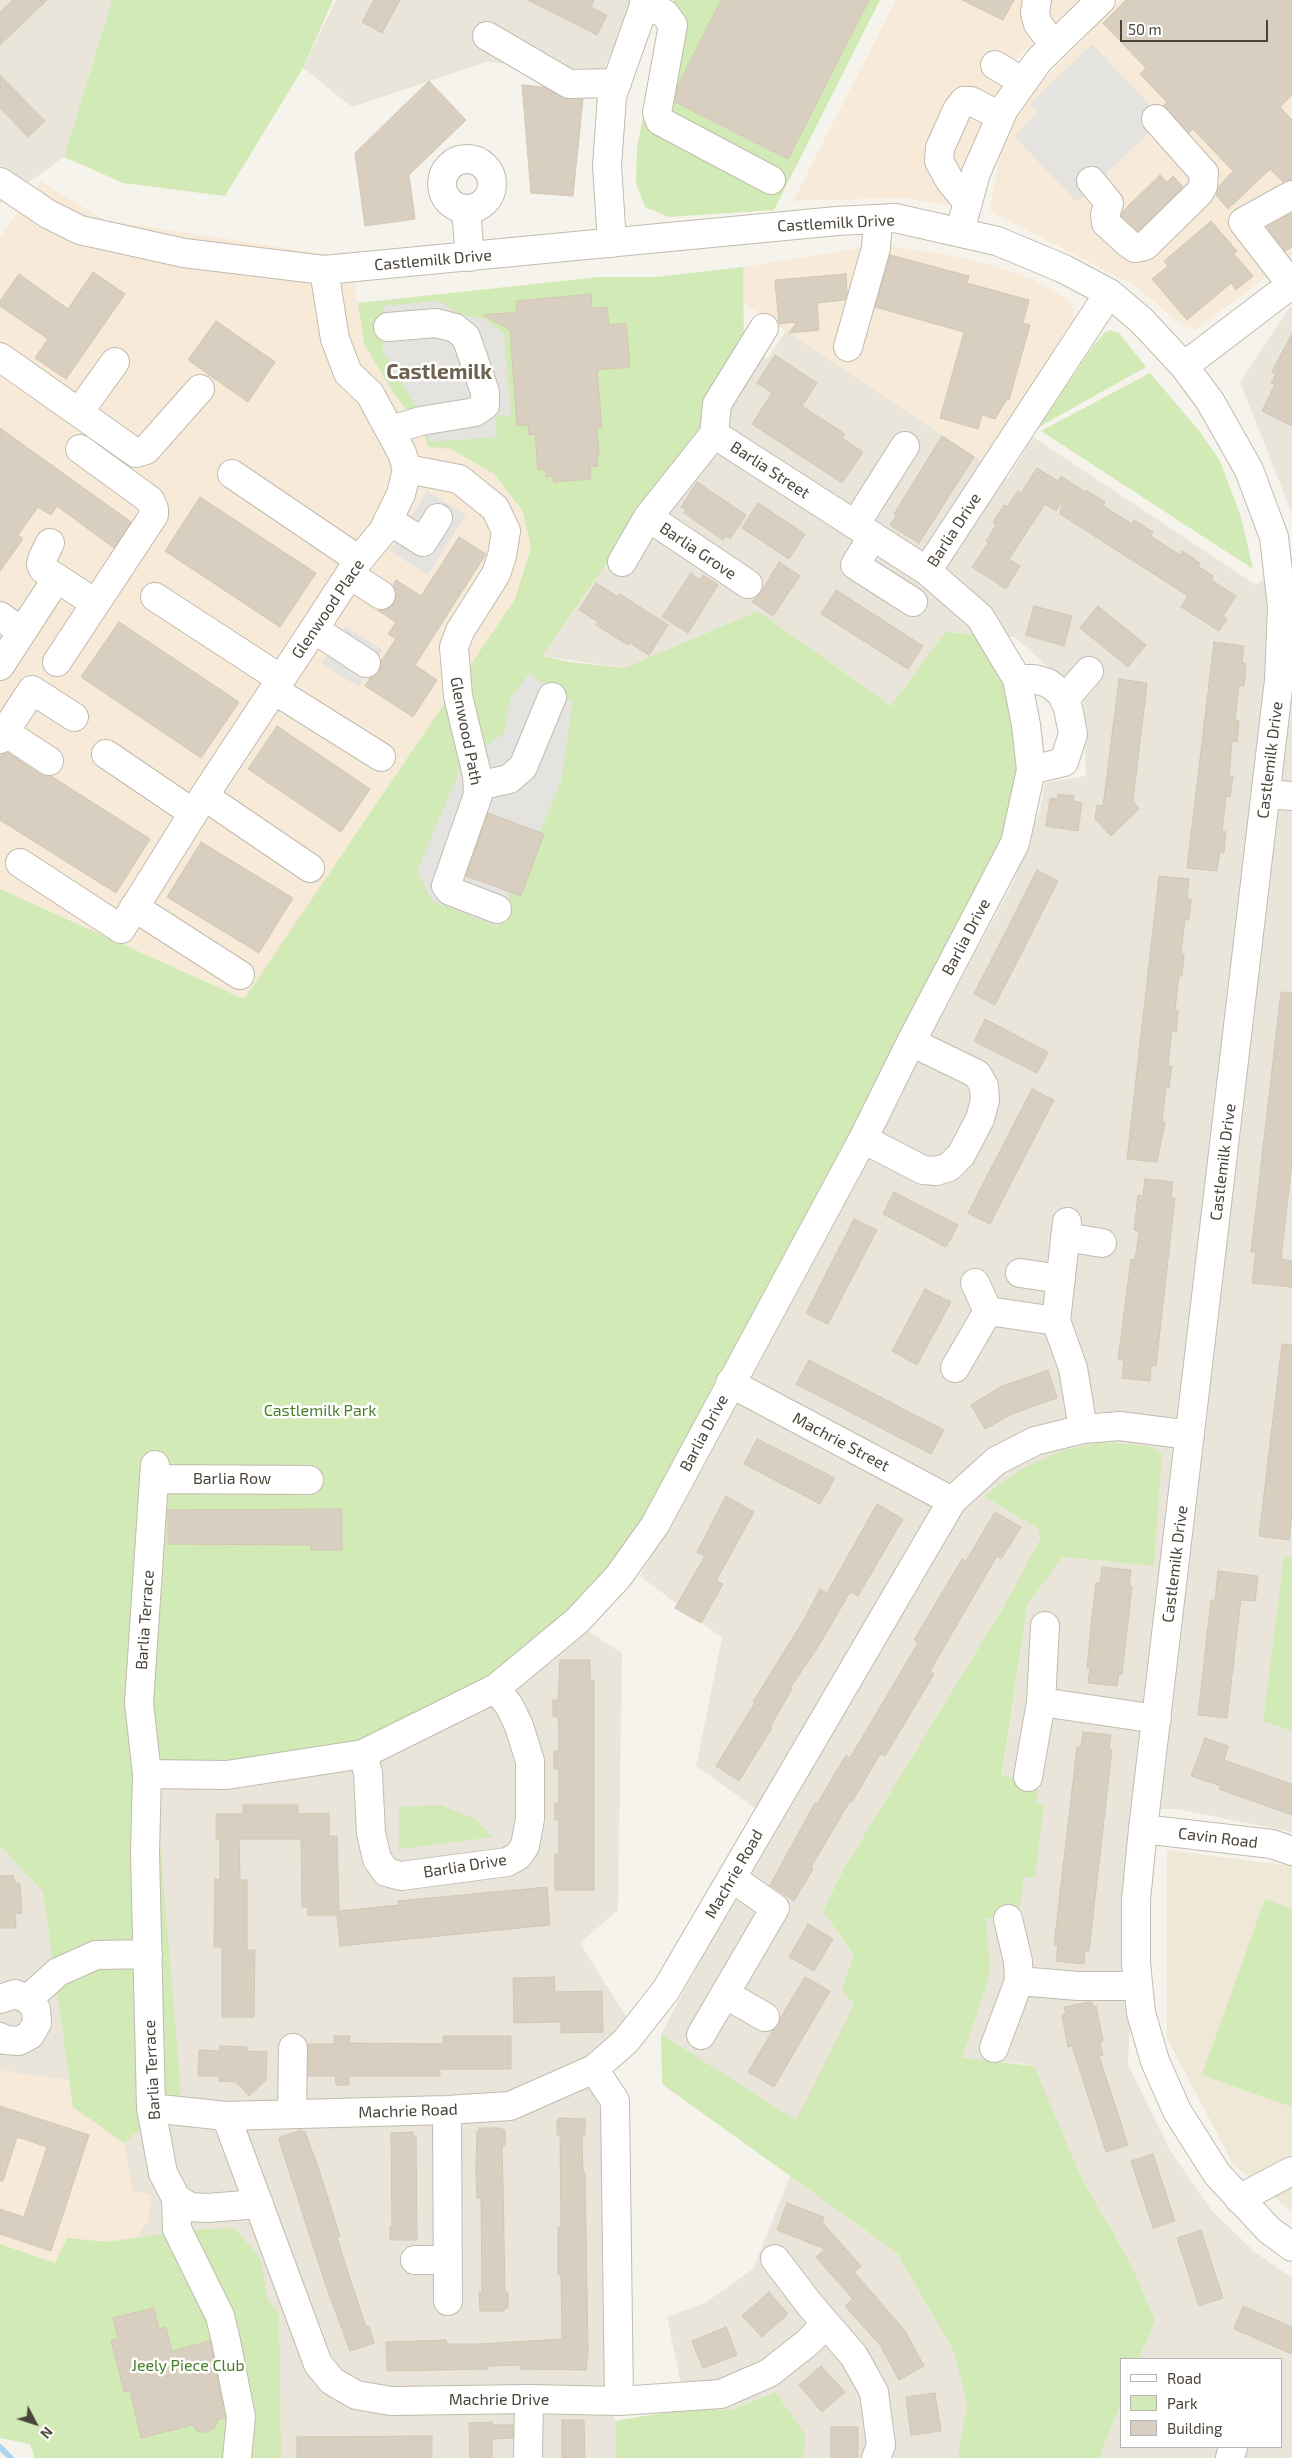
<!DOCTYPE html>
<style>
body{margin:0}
#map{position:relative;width:1292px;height:2458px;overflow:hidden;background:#f6f3ec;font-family:"Exo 2",sans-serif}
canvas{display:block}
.legend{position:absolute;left:1120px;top:2358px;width:162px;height:90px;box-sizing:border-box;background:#fff;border:1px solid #b7b4b0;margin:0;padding:6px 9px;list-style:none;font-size:15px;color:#4b4439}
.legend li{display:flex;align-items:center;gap:10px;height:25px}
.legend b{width:25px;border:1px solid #b7b4b0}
.north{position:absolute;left:10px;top:2398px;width:50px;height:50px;-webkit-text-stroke:4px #fff;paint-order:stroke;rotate:130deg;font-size:14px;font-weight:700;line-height:20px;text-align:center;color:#4b4439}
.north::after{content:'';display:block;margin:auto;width:18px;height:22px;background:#4b4439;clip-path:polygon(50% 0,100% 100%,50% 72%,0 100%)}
.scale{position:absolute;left:1120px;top:20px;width:148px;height:22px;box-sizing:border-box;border:2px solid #4b4439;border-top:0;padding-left:6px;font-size:15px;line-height:18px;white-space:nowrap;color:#4b4439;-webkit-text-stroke:4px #fff;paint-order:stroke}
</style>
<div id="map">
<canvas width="1292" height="2458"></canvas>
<ul class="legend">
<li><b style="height:6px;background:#fff"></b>Road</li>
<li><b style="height:14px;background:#d2eab5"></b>Park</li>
<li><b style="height:14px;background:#d8cfc1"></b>Building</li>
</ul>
<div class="north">N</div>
<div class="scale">50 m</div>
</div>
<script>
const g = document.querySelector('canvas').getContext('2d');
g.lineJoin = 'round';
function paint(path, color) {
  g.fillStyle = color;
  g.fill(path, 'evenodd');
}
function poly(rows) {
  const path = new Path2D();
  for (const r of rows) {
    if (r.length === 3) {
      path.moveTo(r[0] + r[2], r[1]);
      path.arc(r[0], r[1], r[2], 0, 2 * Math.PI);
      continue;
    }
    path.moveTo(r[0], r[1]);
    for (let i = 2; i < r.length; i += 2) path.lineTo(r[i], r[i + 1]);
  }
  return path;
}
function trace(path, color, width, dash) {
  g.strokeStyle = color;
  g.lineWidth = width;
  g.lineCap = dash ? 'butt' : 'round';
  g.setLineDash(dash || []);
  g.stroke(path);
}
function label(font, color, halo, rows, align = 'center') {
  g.font = font + ' "Exo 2",sans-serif';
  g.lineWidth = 5;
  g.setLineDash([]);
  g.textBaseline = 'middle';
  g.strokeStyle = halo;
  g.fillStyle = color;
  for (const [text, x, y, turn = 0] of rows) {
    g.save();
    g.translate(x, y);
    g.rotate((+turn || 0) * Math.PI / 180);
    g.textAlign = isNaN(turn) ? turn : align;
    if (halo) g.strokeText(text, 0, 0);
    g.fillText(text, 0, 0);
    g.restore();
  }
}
paint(poly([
 [0,0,112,0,64,157,0,203],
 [336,0,638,0,603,70,486,62,352,107,303,68],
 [1292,304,1292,514,1240,382],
 [786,331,1008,478,1033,437,1256,585,1292,555,1292,1832,1176,1809,1140,1809,1128,2065,1171,2152,1213,2212,1256,2253,1292,2278,1292,2458,1099,2458,1121,2404,1121,2447,1281,2447,1281,2359,1139,2359,1155,2320,1132,2266,1081,2177,1027,2064,962,2059,1027,1606,1062,1557,1154,1566,1148,1446,1101,1442,1064,1450,985,1496,1038,1529,1040,1539,1004,1606,843,1870,823,1911,854,1956,841,1989,854,2004,796,2121,661,2034,775,1822,696,1766,722,1638,640,1576,1014,881,1040,810,1045,783,1086,776,1083,699,1015,637,945,632,891,706,758,611,624,668,542,656,692,441,744,342,767,359],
 [580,1626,622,1653,618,1910,580,1943,632,2026,580,2063,611,2101,607,2385,615,2421,616,2458,99,2458,107,2242,0,2244,0,1846,43,1892,73,2107,155,1782],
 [790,2176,897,2253,954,2352,967,2404,958,2458,803,2458,806,2436,776,2392,730,2410,686,2409,667,2317,705,2303,753,2269]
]), '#eae5da');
paint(poly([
 [896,0,1080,0,1016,59,948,205,904,198,793,201],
 [1121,0,1292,0,1292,262,1269,275,1196,329,1182,325,1132,284,990,211,1006,119],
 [41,181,104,220,337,256,355,285,364,344,391,389,423,432,494,474,523,511,531,548,515,599,244,999,0,889,0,237],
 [879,245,939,253,991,265,1032,279,1069,300,1074,311,1073,319,984,462,743,303,743,267],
 [0,2068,22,2074,69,2080,73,2107,124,2143,133,2191,151,2195,148,2219,137,2238,107,2242,67,2238,55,2263,0,2244]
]), '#f7ead8');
paint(poly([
 [1167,1850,1292,1866,1292,2212,1233,2164,1167,2038]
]), '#efe8d6');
paint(poly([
 [112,0,333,0,303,68,225,196,123,183,64,157],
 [674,0,880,0,774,210,669,217,645,207,636,183,637,147,660,35],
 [743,267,744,342,692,441,542,656,570,662,624,668,758,611,891,706,945,632,984,635,1011,704,1019,764,1010,816,990,864,648,1527,532,1654,364,1748,155,1782,181,2094,124,2143,73,2107,43,1892,0,1846,0,889,244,999,515,599,531,548,523,511,494,474,451,449,428,447,423,432,391,389,364,344,358,303,599,277,656,277],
 [1110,330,1119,333,1146,367,1039,427,1094,345,1104,333],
 [1150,373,1201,433,1220,461,1241,517,1253,569,1041,431],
 [1101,1442,1148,1446,1162,1454,1154,1566,1062,1557,1027,1606,1002,1776,1039,1783,1036,1803,1044,1805,1035,1878,1024,1877,1019,1912,986,1919,990,1967,987,1985,962,2058,1034,2066,1081,2177,1132,2266,1155,2320,1139,2359,1121,2359,1121,2404,1099,2458,958,2458,967,2404,954,2352,897,2253,662,2084,661,2034,796,2120,854,2004,841,1989,854,1956,823,1911,843,1870,1004,1606,1040,1539,1038,1529,984,1496,1025,1467,1064,1450],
 [1284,1557,1292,1558,1292,1731,1263,1721],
 [440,1805,475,1819,493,1837,399,1849,399,1807],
 [1265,1899,1292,1909,1292,2107,1202,2075],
 [235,2228,261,2260,267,2297,279,2315,281,2458,35,2458,30,2444,0,2438,0,2244,55,2263,67,2238,107,2242,189,2230],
 [776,2392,806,2436,803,2458,616,2458,615,2421,686,2409,730,2410]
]), '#d2eab5');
paint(poly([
 [1092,44,1163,119,1077,202,1014,136,1038,112,1030,104],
 [439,301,460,315,481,318,504,332,511,415,495,416,497,437,429,442,426,424,383,351,383,306],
 [427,491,466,515,428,575,390,551],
 [345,626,383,650,359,687,321,663],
 [529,673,560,697,573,702,561,781,540,832,481,810,458,873,511,892,498,927,432,901,417,871,462,764,504,733,510,700]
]), '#e5e3e0');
trace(poly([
 [0,2447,11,2458]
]), '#a9d4f2', 5.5);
const building = poly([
 [13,0,47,0,0,45,0,12,13,0],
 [374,0,400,0,382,33,362,22,374,0],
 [528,0,594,0,591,7,607,15,597,35,528,0],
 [721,0,869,0,788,159,675,102,678,85,721,0],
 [962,0,1014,0,1003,20,962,0],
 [1126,0,1292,0,1292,95,1280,107,1292,120,1292,179,1283,182,1270,169,1228,209,1216,195,1219,186,1233,171,1193,129,1189,133,1163,106,1167,102,1140,74,1146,68,1103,23,1126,0],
 [0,75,45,121,28,137,0,108,0,75],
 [429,81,466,120,409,175,415,219,365,226,355,153,429,81],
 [522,85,544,87,569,100,583,99,573,196,531,193,522,85],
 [1160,175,1167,182,1173,176,1183,187,1138,231,1121,216,1123,211,1160,175],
 [1292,213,1292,247,1285,251,1267,227,1292,213],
 [1211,221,1237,251,1234,254,1253,276,1236,290,1231,283,1187,320,1152,279,1168,266,1164,261,1211,221],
 [890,255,969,276,967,283,1029,300,1023,323,1030,325,1009,400,1007,399,995,419,982,415,978,429,940,418,964,332,875,307,890,255],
 [93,272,125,294,66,379,35,358,48,339,0,306,0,301,19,274,68,309,93,272],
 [846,274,847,292,845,300,817,303,819,330,789,333,797,322,779,324,775,280,846,274],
 [591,294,592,308,607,307,609,325,626,323,630,367,597,370,602,428,597,428,599,456,597,456,598,466,590,467,591,479,554,482,553,476,546,477,546,469,538,470,535,434,529,435,528,425,517,426,510,330,483,315,517,312,516,301,591,294],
 [216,321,275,362,248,402,188,360,216,321],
 [1292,333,1292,426,1262,411,1275,384,1271,383,1276,374,1272,372,1292,333],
 [775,355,817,383,802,406,845,434,842,438,863,452,842,483,752,424,772,393,757,383,775,355],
 [0,428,131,522,114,548,57,506,51,515,38,507,18,535,23,539,0,571,0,428],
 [942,436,974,457,919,543,890,525,896,516,894,514,942,436],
 [1037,468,1058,481,1061,476,1085,492,1086,490,1105,502,1103,506,1132,524,1134,520,1153,532,1151,536,1166,546,1180,555,1182,551,1200,563,1198,566,1213,576,1211,580,1236,596,1223,616,1227,619,1219,631,1181,607,1188,596,1060,514,1063,499,1056,511,1045,504,1009,559,1020,566,1006,589,972,567,988,543,986,541,996,525,993,522,1004,505,1007,507,1018,491,1021,493,1037,468],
 [697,482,746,515,730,539,726,536,723,540,684,513,686,510,681,507,697,482],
 [200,497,316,573,280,627,165,551,200,497],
 [758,503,805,534,789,559,742,528,758,503],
 [459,537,486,554,415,665,437,680,413,717,365,686,370,678,379,672,381,661,396,639,388,634,396,622,377,610,388,609,394,603,397,595,393,585,396,580,421,596,459,537],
 [779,562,800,576,773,616,752,602,761,592,779,562],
 [691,573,700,580,703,575,718,585,688,633,662,617,691,573],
 [596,583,618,597,620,594,668,625,649,655,630,643,628,645,596,625,598,622,579,610,596,583],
 [836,590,923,646,908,669,821,614,836,590],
 [1034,606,1072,616,1064,646,1026,635,1034,606],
 [1098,606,1146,645,1128,667,1080,628,1098,606],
 [119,622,239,702,201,758,81,677,119,622],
 [1214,642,1244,646,1242,663,1246,664,1244,686,1239,685,1235,720,1239,721,1237,742,1232,741,1229,776,1233,776,1230,797,1226,796,1224,815,1222,831,1226,832,1224,853,1220,852,1217,871,1187,868,1214,642],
 [1119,679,1147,683,1133,801,1139,809,1111,836,1095,819,1097,805,1103,806,1119,679],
 [277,726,370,789,341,832,248,769,277,726],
 [8,753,40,774,51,776,150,839,116,893,0,820,0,758,2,754,8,753],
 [1058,794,1074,796,1073,801,1082,803,1078,831,1046,826,1050,798,1057,799,1058,794],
 [488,813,544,834,521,896,466,876,488,813],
 [201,842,293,898,259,953,167,897,201,842],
 [1037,870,1058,881,995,1005,974,994,1037,870],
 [1159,876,1189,879,1187,899,1191,899,1189,920,1185,919,1181,954,1184,954,1182,976,1179,976,1175,1010,1178,1011,1176,1032,1172,1031,1168,1066,1172,1066,1169,1088,1166,1087,1162,1122,1165,1122,1157,1162,1127,1159,1159,876],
 [1281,992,1292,993,1292,1162,1281,1259,1292,1261,1292,1287,1252,1283,1256,1252,1251,1252,1281,992],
 [985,1019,1048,1052,1037,1073,974,1041,985,1019],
 [1032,1089,1054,1100,990,1224,968,1213,1032,1089],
 [1145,1179,1173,1182,1171,1197,1175,1198,1156,1366,1151,1366,1150,1381,1122,1378,1124,1360,1118,1360,1131,1259,1135,1260,1137,1246,1139,1231,1134,1230,1138,1195,1143,1196,1145,1179],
 [894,1192,958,1225,946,1247,883,1214,894,1192],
 [854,1219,877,1230,828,1324,806,1313,854,1219],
 [925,1289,951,1302,917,1365,892,1351,925,1289],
 [1282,1344,1292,1345,1292,1513,1289,1540,1259,1536,1282,1344],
 [809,1360,944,1430,931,1454,796,1384,809,1360],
 [1048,1370,1057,1398,1012,1414,985,1429,971,1405,1000,1387,1048,1370],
 [757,1439,835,1478,820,1504,744,1464,757,1439],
 [726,1496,754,1512,716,1581,723,1584,701,1623,675,1608,705,1556,697,1552,726,1496],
 [877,1504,903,1519,858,1596,850,1592,818,1647,790,1688,792,1689,770,1727,772,1728,739,1781,716,1766,755,1703,753,1702,805,1618,820,1589,827,1593,877,1504],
 [342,1509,342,1550,311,1550,311,1545,168,1544,168,1510,342,1509],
 [995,1512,1021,1527,1001,1559,997,1556,930,1671,934,1674,885,1756,880,1754,852,1802,850,1801,811,1867,813,1869,794,1901,770,1885,815,1803,817,1804,846,1755,850,1758,918,1643,914,1640,962,1559,966,1561,995,1512],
 [1102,1567,1131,1570,1129,1585,1132,1586,1128,1622,1122,1674,1119,1674,1117,1686,1088,1683,1090,1668,1087,1668,1092,1616,1096,1583,1100,1583,1102,1567],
 [1218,1571,1258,1576,1255,1601,1241,1600,1227,1718,1198,1715,1211,1600,1215,1600,1218,1571],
 [560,1660,590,1660,590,1680,594,1680,594,1890,555,1890,555,1854,559,1854,559,1820,555,1820,555,1803,559,1803,559,1769,554,1769,554,1751,559,1751,559,1733,558,1717,553,1717,553,1700,558,1700,560,1660],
 [1083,1732,1111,1735,1109,1749,1112,1750,1089,1951,1085,1951,1084,1964,1056,1961,1058,1945,1054,1945,1077,1747,1081,1748,1083,1732],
 [1205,1738,1228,1746,1224,1760,1292,1784,1292,1815,1219,1789,1221,1786,1191,1776,1205,1738],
 [243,1805,298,1805,298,1814,329,1813,329,1836,337,1836,339,1911,399,1905,398,1901,547,1887,550,1925,340,1946,337,1915,308,1915,308,1907,302,1907,301,1839,239,1839,240,1880,247,1880,247,1950,255,1950,254,2017,222,2017,222,1947,214,1947,215,1879,220,1879,220,1839,216,1839,216,1814,243,1814,243,1805],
 [13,1875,15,1883,20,1883,22,1913,15,1914,16,1928,0,1928,0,1876,13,1875],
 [808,1924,833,1939,814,1971,789,1957,808,1924],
 [554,1977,555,1992,602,1991,603,2032,561,2033,561,2022,514,2023,513,1978,554,1977],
 [805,1977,830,1991,774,2087,748,2072,805,1977],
 [1090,2002,1092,2002,1093,2007,1096,2006,1103,2041,1100,2042,1103,2055,1099,2056,1128,2145,1106,2152,1072,2046,1068,2047,1062,2015,1066,2014,1064,2007,1090,2002],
 [334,2036,350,2036,349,2043,443,2044,443,2036,511,2036,511,2069,440,2069,440,2076,349,2076,349,2085,336,2085,335,2076,308,2076,308,2044,335,2044,334,2036],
 [220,2046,247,2047,247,2051,267,2052,266,2080,249,2096,236,2082,219,2081,219,2076,198,2076,199,2050,220,2051,220,2046],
 [0,2106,89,2135,51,2251,0,2234,0,2209,24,2217,47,2147,17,2137,3,2181,0,2181,0,2106],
 [560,2118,585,2119,585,2135,582,2135,583,2174,585,2173,588,2352,586,2370,520,2369,520,2365,488,2366,488,2369,387,2371,386,2342,446,2340,447,2344,480,2344,562,2339,561,2274,558,2275,558,2227,561,2227,560,2135,557,2135,557,2120,560,2118],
 [479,2128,502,2128,502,2130,505,2130,505,2146,502,2146,503,2184,505,2292,508,2292,508,2308,504,2308,504,2311,480,2311,479,2292,482,2292,481,2198,477,2198,476,2170,477,2131,480,2131,479,2128],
 [301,2130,305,2132,318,2167,340,2236,337,2237,342,2254,366,2327,369,2326,374,2343,350,2351,325,2283,279,2140,280,2137,301,2130],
 [413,2132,413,2136,416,2136,417,2240,390,2240,390,2226,392,2226,391,2133,413,2132],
 [1153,2154,1175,2221,1153,2228,1131,2161,1153,2154],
 [787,2203,824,2217,822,2222,861,2266,854,2272,905,2331,924,2366,899,2380,880,2345,845,2306,853,2299,816,2257,825,2249,777,2230,787,2203],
 [1201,2230,1223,2298,1199,2306,1177,2238,1201,2230],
 [769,2292,788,2314,762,2337,742,2316,769,2292],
 [1243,2306,1292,2327,1292,2354,1234,2329,1243,2306],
 [154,2308,159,2329,166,2327,172,2351,210,2341,225,2418,219,2419,214,2428,207,2432,198,2432,192,2425,141,2438,130,2391,124,2392,111,2340,118,2339,113,2318,154,2308],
 [726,2327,737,2355,703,2368,692,2341,726,2327],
 [821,2366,845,2392,822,2412,799,2385,821,2366],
 [935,2393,941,2431,911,2435,906,2397,935,2393],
 [562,2420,584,2420,585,2458,562,2458,562,2420],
 [492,2422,492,2425,513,2425,513,2438,492,2439,492,2458,470,2458,469,2423,492,2422],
 [831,2427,858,2427,858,2458,831,2458,831,2427],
 [432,2436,432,2458,297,2458,297,2437,432,2436]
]);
paint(building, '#d8cfc1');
trace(building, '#d3c7b4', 1);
const minor = poly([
 [1037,0,1035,13,1038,24,1054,45],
 [644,3,665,14,673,25,657,113,660,121,771,180],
 [487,36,569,84,617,83],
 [995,65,1023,82],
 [467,184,25],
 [1091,181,1109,203,1105,215,1106,223,1129,244,1135,248,1145,246,1199,193,1203,186,1204,173,1156,119],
 [0,182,48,214,80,230,184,253,324,270,837,221,895,218,997,241,1064,269,1109,293,1141,320,1184,366,1210,401,1249,470,1274,537,1282,607,1279,680,1143,1829,1136,1900,1136,1963,1141,2013,1155,2061,1177,2111,1217,2174,1269,2230,1292,2247],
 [968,203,950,181,939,161,940,148,957,110,964,101,971,101,1000,116],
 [466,210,470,257],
 [960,231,976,173,1004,109,1039,60,1101,0],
 [612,243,607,166,612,96,646,0],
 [1291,284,1243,222,1292,195],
 [388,327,436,323,455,328,466,337,485,392,485,405,475,412,421,421,391,430],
 [848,347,876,248,878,219],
 [0,357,136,453,146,450,200,389],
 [1184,366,1292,284],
 [79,412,115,362],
 [714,434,927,571],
 [714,434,717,404,764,328],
 [407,469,459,479,495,508,506,531,502,556,496,574,460,631,454,647,458,696,477,775,478,795,446,886,450,891,497,909],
 [232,474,359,560],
 [648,517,748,584],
 [388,520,423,542,438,518],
 [855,525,905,446],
 [873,536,855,565,913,602],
 [50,543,43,557,41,564,43,569,95,603],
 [622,562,648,517,714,434],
 [350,575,381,595],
 [155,597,281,679],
 [0,616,22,632],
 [314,629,366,663],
 [57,662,154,515,154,509,150,500,80,449],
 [0,666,57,578],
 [1017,679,1034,679,1048,683,1061,693,1068,708,1073,734,1064,762,1031,770],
 [274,690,381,757],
 [1064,700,1089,671],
 [0,729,49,761],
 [0,739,32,690,74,717],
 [106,754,193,813],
 [478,786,509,779,523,767,552,697],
 [1266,794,1292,796],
 [204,796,310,868],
 [20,863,121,929,204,796,314,629,359,560,383,531,401,494,407,469,402,453,370,394,348,373,335,339,324,270],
 [134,907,240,975],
 [863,1139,923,1170,936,1171,949,1167,961,1155,980,1119,985,1100,984,1086,977,1074,911,1042],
 [1067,1222,1056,1321,1073,1368,1083,1429],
 [1065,1237,1102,1243],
 [1020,1273,1061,1279],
 [988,1311,1056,1321],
 [955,1368,988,1311,975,1283],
 [730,1383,952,1501],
 [154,1479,309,1480],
 [1041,1702,1157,1719],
 [363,1754,368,1773,371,1833,377,1859,386,1872,401,1876,507,1862,518,1856,525,1846,530,1819,530,1761,519,1726,510,1707,496,1688],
 [147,1774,139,1703,155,1465],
 [1028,1777,1041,1702,1045,1626],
 [1143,1829,1272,1844,1292,1851],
 [1019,1981,1078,1986,1137,1986],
 [725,1994,765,2017],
 [0,1999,15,1994,28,1999,36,2009,37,2023,30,2035,19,2041,5,2040,0,2037],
 [28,1999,58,1972,96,1955,148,1954],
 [701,2035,775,1908,732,1878],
 [994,2048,1019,1981,1018,1961,1008,1919],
 [151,2108,226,2116,447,2110,510,2106,594,2069,626,2041,666,1990,952,1501,996,1461,1035,1441,1083,1429,1120,1426,1190,1435],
 [447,2110,448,2301],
 [292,2114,293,2048],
 [226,2116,318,2364,332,2381,356,2395,391,2401,529,2399,619,2401,615,2101,594,2069],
 [176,2198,177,2229,220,2316,226,2341,241,2417,237,2458],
 [1239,2199,1292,2171],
 [259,2204,207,2208,190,2207,176,2198,163,2173,151,2108,145,1852,147,1774,227,1775,363,1754,496,1688,577,1621,618,1577,655,1525,863,1139,911,1042,1015,843,1031,770,1026,725,1017,679,980,617,927,571,1109,293],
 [775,2259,810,2305,854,2356,874,2392,881,2445,876,2458],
 [415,2260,448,2260],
 [619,2401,721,2394,769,2373,807,2343,826,2324],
 [528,2458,529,2399],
 [1230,2458,1233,2447]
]);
trace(minor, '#c2bbae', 30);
trace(minor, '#fff', 28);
label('16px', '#4b4439', '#fff', [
 ["Castlemilk Drive",836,223,-3],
 ["Castlemilk Drive",433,260,-5],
 ["Barlia Street",770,470,33],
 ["Barlia Drive",954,530,-57],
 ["Barlia Grove",698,551,34],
 ["Glenwood Place",328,609,-56],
 ["Glenwood Path",466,731,79],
 ["Castlemilk Drive",1270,760,-83],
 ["Barlia Drive",966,937,-62],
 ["Castlemilk Drive",1223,1162,-83],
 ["Barlia Drive",704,1433,-62],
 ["Machrie Street",841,1442,28],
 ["Barlia Row",232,1479],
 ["Castlemilk Drive",1175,1564,-83],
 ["Barlia Terrace",145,1620,-86],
 ["Cavin Road",1218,1838,7],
 ["Barlia Drive",465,1866,-9],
 ["Machrie Road",734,1874,-60],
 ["Barlia Terrace",152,2070,-93],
 ["Machrie Road",408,2111,-2],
 ["Machrie Drive",499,2400]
]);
label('16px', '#4a7f2a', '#fff', [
 ["Castlemilk Park",320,1411],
 ["Jeely Piece Club",188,2366]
]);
label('bold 21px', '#6e6250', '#fff', [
 ["Castlemilk",439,372]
]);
</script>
